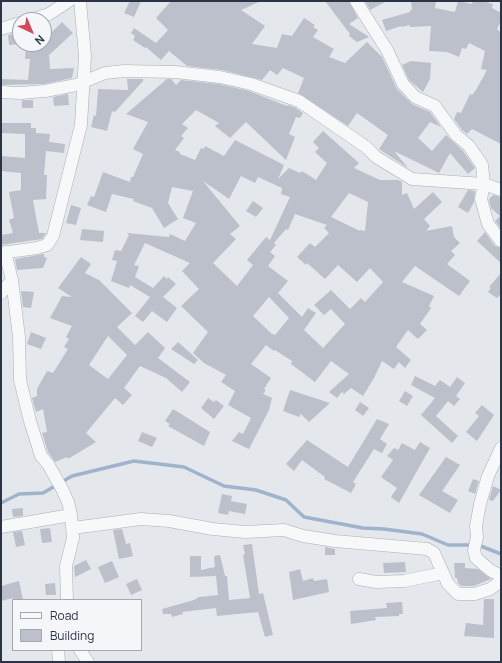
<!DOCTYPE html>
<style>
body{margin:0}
#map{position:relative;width:502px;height:663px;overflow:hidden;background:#e4e7ec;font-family:Manrope,sans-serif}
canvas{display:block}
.frame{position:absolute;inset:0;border:2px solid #2b3445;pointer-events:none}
.legend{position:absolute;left:12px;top:599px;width:130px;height:52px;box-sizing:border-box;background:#f4f6f9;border:1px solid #a4a8b1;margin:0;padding:5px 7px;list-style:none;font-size:12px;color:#2b3445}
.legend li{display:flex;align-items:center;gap:8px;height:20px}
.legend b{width:20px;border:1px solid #a4a8b1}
.north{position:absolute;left:12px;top:12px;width:40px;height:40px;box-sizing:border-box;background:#f4f6f9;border:1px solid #a4a8b1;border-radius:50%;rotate:136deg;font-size:11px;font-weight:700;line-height:16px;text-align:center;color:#2b3445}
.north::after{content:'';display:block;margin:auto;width:14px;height:18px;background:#d1495b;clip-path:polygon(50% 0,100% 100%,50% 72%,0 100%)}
</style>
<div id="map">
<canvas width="502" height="663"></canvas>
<div class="frame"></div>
<ul class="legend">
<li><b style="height:5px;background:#f7f8fa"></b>Road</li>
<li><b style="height:11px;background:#bbc0ca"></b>Building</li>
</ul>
<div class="north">N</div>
</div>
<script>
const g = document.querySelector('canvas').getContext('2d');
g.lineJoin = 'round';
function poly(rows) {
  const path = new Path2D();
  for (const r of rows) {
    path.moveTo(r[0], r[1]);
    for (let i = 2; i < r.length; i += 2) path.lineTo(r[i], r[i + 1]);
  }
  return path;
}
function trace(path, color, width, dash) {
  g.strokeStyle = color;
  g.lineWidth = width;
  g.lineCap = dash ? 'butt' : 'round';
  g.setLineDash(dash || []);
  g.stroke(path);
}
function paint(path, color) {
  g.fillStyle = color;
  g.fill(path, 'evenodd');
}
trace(poly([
 [1,503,19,494,43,493,72,476,134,461,184,467,224,486,256,490,286,500,304,517,363,528,384,529,422,534,448,545,478,545,501,554]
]), '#9fb4cc', 3.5);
paint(poly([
 [130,1,141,1,134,17,124,13],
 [171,1,261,1,241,10,265,26,252,44,277,48,282,34,292,36,304,18,315,25,313,27,318,30,313,37,334,49,329,57,345,63,367,42,382,57,397,89,412,104,430,112,441,127,430,122,418,138,432,151,446,135,463,151,475,168,468,174,450,153,439,173,394,151,408,168,379,149,388,135,357,113,348,126,298,93,304,78,283,68,277,75,270,70,262,80,222,70,187,66,169,51,161,60,146,47,145,48,133,40,135,36,131,33,134,28,156,43,168,30,156,18],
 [325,1,349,1,358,18,349,24,369,37,357,42,349,36,350,34],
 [365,1,387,1,370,10],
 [411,1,436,1,435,8,455,12,458,1,472,4,473,1,482,1,493,4,492,8,501,13,501,21,497,29,501,33,501,144,472,129,467,134,462,130,454,119,457,112,461,113,470,94,472,95,476,90,487,70,481,69,485,51,469,43,466,49,462,48,459,57,447,52,429,51,431,26,410,27,410,25,401,27,401,26,386,31,382,20,410,12,410,10,412,10],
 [62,22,73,33,49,55,50,69,74,68,72,78,44,84,1,85,1,79,28,80,30,59,25,59,26,44,31,44,36,51,46,45,44,40],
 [20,32,20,44,9,45,8,35],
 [411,61,431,63,430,79,423,92,409,80,402,65],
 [127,79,143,79,143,81,115,112,112,111,107,131,91,127,94,115,96,116,98,89,128,90],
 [167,79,171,79,176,85,181,80,219,84,249,91,287,106,288,105,296,108,303,113,300,118,296,117,289,134,295,137,286,160,246,122,230,138,215,126,219,123,196,110,182,124,188,128,181,136,184,138,175,150,180,152,180,154,195,160,201,148,204,149,205,146,224,156,235,140,284,165,278,179,289,168,300,173,302,171,316,180,327,163,315,152,319,148,313,142,323,131,359,163,354,168,380,180,398,180,402,182,402,195,407,193,414,209,433,192,442,202,424,219,430,226,426,231,452,226,454,237,460,243,451,251,455,255,447,264,470,281,459,296,415,266,402,282,434,296,429,306,431,308,420,324,427,330,418,339,408,330,396,347,411,360,405,368,399,362,394,369,382,361,374,378,363,396,351,388,344,394,342,392,337,398,329,392,349,374,331,361,315,382,291,364,292,361,275,350,274,351,266,345,251,364,271,378,264,389,266,390,263,394,272,398,269,410,249,449,232,441,239,432,243,434,251,418,228,405,235,391,221,382,226,375,204,363,193,353,208,332,181,306,199,289,182,271,190,263,145,243,134,265,139,266,135,277,153,288,164,276,167,279,168,277,176,284,163,297,177,308,167,322,152,311,143,322,135,316,150,297,130,285,129,288,111,281,117,261,112,260,115,250,121,251,129,235,127,233,169,237,170,234,185,241,196,223,183,218,193,191,172,187,168,203,178,219,164,228,152,208,133,201,134,199,112,194,106,212,87,205,91,196,94,197,103,172,130,182,131,177,133,177,143,154,133,149,148,122,126,114],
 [241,176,255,183,258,177,282,188,281,194,290,197,270,240,266,237,247,260,253,265,237,286,213,263,236,239,230,234,240,226,203,181,229,199],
 [349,193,368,202,365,231,360,230,360,231,331,217],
 [295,214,327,225,324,228,329,233,315,247,310,243,297,257,306,265,307,263,325,279,338,265,357,282,370,268,383,282,365,302,361,298,350,309,331,290,314,305,324,315,331,309,345,324,323,348,304,330,316,313,308,308,302,317,278,293,288,281,268,266,275,256,270,252,276,245,274,243,286,229,288,230],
 [269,297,289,318,275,335,272,334,253,316],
 [68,94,69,105,54,106,53,97],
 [22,100,33,100,33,108,22,108],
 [1,123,31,123,31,128,36,128,36,133,50,134,49,142,65,144,64,153,46,151,44,175,47,175,46,199,33,200,39,233,46,233,42,239,1,245,1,235,13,233,9,220,14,218,9,192,21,190,21,173,1,171,1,156,25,158,25,134,1,133],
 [468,190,475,191,474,202,468,213,458,207],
 [493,195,501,197,501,229,495,221,500,216,491,208,489,199],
 [253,201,263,208,256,217,246,211],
 [71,205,81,208,76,225,66,223],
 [82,229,104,231,103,242,80,240],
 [485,232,495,246,501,248,501,263,477,241],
 [44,254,44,257,47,258,43,268,17,270,15,259],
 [81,257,91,264,85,273,99,280,132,313,117,327,135,345,148,332,165,348,158,358,190,382,182,392,166,378,140,366,124,388,132,395,123,405,115,398,86,433,96,442,68,459,67,457,55,462,48,452,42,433,47,432,43,409,36,412,32,398,37,396,37,389,47,371,53,373,68,349,64,347,69,339,66,337,72,326,50,318,62,296,72,297,58,288],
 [108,336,127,355,108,379,89,365],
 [501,273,501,296,500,295,497,298,488,292,491,288,489,287],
 [21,291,34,292,31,308,23,307],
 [31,332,46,338,41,349,27,344],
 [178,342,198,360,194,364,171,349],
 [415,376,435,386,440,380,450,387,457,377,465,383,456,396,460,399,454,406,448,401,436,416,458,436,452,443,421,415,435,398,411,385],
 [290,390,330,403,309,422,301,414,299,417,283,411],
 [405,391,413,396,407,406,399,401],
 [208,398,214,402,216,400,224,406,214,419,201,408],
 [360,402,369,408,363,416,355,410],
 [482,405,494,415,477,441,466,432,479,416,475,413],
 [173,409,210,432,204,446,168,426,170,424,165,421],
 [377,419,389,424,380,439,387,444,382,453,374,449,353,482,356,484,351,493,324,479,325,477,302,460,294,471,286,464,307,440,348,467],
 [142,432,157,438,152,447,138,441],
 [420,442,430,448,399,503,391,497,397,488,381,477,393,460,387,456,394,448,398,450,402,443,415,450],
 [446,457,460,465,442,491,458,500,450,513,419,495],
 [473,479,479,481,475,494,468,491],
 [493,486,501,490,493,501,489,500],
 [222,494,232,496,231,501,247,504,245,514,229,511,228,515,218,513],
 [23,508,23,516,13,517,12,509],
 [50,528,52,542,42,543,40,529],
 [122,529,126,544,130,543,133,556,119,559,113,530],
 [22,531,25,545,16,547,13,532],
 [252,544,259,594,263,593,273,635,265,637,258,612,217,616,216,608,182,612,183,614,172,617,171,614,163,614,162,609,194,600,199,597,218,595,216,576,190,577,190,556,201,556,201,570,215,567,214,556,220,555,225,576,227,576,229,600,250,598,243,555,245,554,243,545],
 [325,547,335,549,335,555,325,555],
 [86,560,91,569,75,577,74,566],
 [112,561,119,577,105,583,98,567],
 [405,562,406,572,384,573,383,563],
 [454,563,465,563,465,568,478,569,491,579,474,586,461,586,458,583,457,578,455,578],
 [300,569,303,581,313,578,314,581,327,579,329,592,293,600,289,572],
 [137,579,142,590,131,595,126,584],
 [19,581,23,600,13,600,13,598,1,601,1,586],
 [55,583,56,595,46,595,45,584],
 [484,599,494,599,494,638,464,636,466,623,483,625],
 [402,602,403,614,399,614,399,616,375,617,376,620,351,624,350,611,387,608,386,603]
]), '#bbc0ca');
const street = poly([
 [356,1,387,50,403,84,415,97,435,106,456,135,469,146,482,165,484,184,481,199,488,224,501,241],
 [31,20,49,14,69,1],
 [1,29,20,23],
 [1,92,20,93,45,91,76,85,105,73,124,71,175,72,220,77,251,84,299,101,366,147,376,157,412,179,484,184,501,190],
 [5,252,12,280,19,337,20,380,30,421,41,456,48,464,62,489,68,502,71,515,73,538,66,566,67,600],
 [1,253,37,248,47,245,53,236,81,125,85,56,80,1],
 [1,293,12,280],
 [501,448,488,476,480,504,476,526,477,537,474,550,476,558,490,570,501,576],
 [1,527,71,515],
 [73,528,141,519,169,521,213,529,245,532,284,530,303,536,335,541,427,549,434,553,448,584,458,594,475,594,490,589,501,581],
 [359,579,376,582,404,581,443,573],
 [58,650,59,662],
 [80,650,88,662]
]);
trace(street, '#a9aeb7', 13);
trace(street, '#f7f8fa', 12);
</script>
